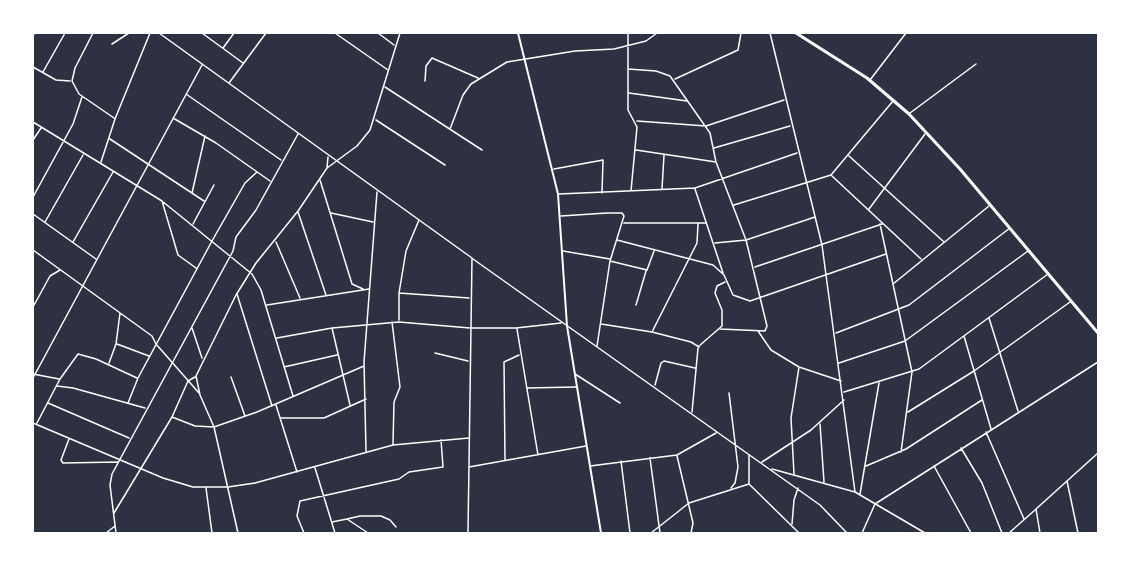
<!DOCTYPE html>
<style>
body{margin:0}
#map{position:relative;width:1131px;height:566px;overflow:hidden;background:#2d3142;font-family:"Open Sans",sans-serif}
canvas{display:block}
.frame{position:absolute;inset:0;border:34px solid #fff;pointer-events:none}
</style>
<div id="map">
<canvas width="1131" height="566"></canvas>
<div class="frame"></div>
</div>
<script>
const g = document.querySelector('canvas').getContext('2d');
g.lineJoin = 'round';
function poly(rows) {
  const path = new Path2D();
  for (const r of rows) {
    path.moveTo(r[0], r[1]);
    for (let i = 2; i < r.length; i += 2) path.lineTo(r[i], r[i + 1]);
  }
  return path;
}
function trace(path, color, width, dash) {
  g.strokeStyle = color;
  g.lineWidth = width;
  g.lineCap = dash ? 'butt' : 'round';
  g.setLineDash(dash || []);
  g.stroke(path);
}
trace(poly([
 [93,33,75,68,72,81,79,94,114,118],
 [159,33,472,258,468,533],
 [202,33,243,63],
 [335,33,388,70],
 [378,33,394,45],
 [628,33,628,110,637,127,631,191],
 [770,33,822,245,855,492],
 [33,35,35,33],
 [112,44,129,33],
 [223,48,234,33],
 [33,67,56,80,70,81],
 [628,69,656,71,670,76,710,133,716,162,746,240,767,326,765,331,720,329],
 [43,72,65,33],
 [675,79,738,50,741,33],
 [870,80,906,33],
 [425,81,426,66,432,58,478,78],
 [229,83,266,33],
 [385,87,482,150],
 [629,93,687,101],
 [186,94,281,160],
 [910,113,976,64],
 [173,118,216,143,270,181],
 [376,120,445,165],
 [637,121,706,126,784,100],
 [33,122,162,201,252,274,261,290,293,396],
 [450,129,463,95,471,84,507,62,575,51,614,49,646,41,657,33],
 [110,139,204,201],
 [33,140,41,128],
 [714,148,790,126],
 [636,150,716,162],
 [849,156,944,242],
 [101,162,115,119,150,33],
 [327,167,328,157],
 [554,169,603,160,602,193],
 [832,176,921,259],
 [320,180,352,284,363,289],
 [662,189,664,155],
 [695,189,723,273],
 [192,193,205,136],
 [559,194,695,188,797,153],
 [33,197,73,124,82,97],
 [162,201,178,255,196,268],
 [734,205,831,175,893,101],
 [869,209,925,134],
 [298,212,326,295],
 [331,213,373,222],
 [33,214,96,259],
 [561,216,607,213,622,213,624,216,610,261,597,346],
 [45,222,83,155],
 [624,223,706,223],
 [193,224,214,185],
 [880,224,912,372,901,452],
 [617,240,713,265,724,275,733,295,750,301,886,254],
 [73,242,113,172],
 [276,242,300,298],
 [715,243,746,240,815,217],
 [33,250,152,336,156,344,199,393],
 [563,251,610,259],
 [473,259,820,505,847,533],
 [610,261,647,270,654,251],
 [755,267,882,224],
 [893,284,989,206],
 [399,293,406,251,419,220],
 [237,294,272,406],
 [267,305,369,289],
 [636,305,646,271],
 [33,307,50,276,60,270],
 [989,318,1018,411],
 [399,320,399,293,469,298],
 [392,322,400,387,394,402,393,444],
 [601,324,652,332,691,342,699,347],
 [192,328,202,358],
 [332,328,350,405],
 [517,329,538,455],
 [758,331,771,350,799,367,841,381],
 [652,332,697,243,698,224],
 [836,333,909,305,1010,228],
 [964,336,991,429],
 [277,338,332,328,399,322,470,328,516,328,561,323],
 [117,344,149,356],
 [699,346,722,326,722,310,715,293,717,286,725,282],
 [435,353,468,361],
 [109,363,116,344,120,313],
 [839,363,905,341,1028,251],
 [284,367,337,355],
 [33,374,59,379],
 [575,374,620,403],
 [231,377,245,416],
 [33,378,202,65],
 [655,385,661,363,664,361,695,368],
 [57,386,73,388,145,408],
 [527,388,576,387],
 [844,392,919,369,1048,274],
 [729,393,738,467,735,483,731,488],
 [48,403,129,438],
 [128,403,138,378,212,241,245,183,257,172],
 [276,405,297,472],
 [692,412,698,348],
 [908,412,974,371,1070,302],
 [172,417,195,426,214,427,257,412,364,366],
 [280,418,324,418,366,399],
 [33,423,163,478,193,487,228,487,255,483,393,445,469,438],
 [37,423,60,379,78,354,96,359,137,378],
 [820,424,824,482],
 [986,432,1024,519],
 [69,439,61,460,63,463,118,462],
 [961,448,982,483,1002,533],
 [366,451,364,362,377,192],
 [749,455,749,484,799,533],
 [677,456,693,523,691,533],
 [650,458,660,533],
 [505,460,504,362,519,355],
 [621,461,630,533],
 [762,462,811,430,844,400],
 [590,466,677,455,716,433],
 [866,466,906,449,982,400],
 [934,466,971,533],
 [469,467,586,446],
 [315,468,335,533],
 [772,469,855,492,925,533],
 [794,474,791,418,799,367],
 [1067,481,1078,533],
 [206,488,212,533],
 [860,494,879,383],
 [114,513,172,417,188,381,195,377],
 [347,519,360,516,381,516,390,520,396,527],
 [332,522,347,519,368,533],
 [792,524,794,500,798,488],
 [106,533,115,526],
 [116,533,110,485,112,474,233,251,236,237,256,210,298,134],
 [238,533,214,427,200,395,196,376,236,295,256,263,298,211,327,168,357,146,370,130,400,33],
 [304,533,297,516,300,501,399,479,409,472,443,467,441,440],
 [651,533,689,503,749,484],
 [862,533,875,504,1098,362],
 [1009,533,1035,510],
 [1040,533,1036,509,1098,453]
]), '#fff', 1.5);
trace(poly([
 [518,33,558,194,567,326,601,533]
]), '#fff', 2);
trace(poly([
 [796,33,867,78,909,114,960,169,1098,333]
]), '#fff', 3);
</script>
